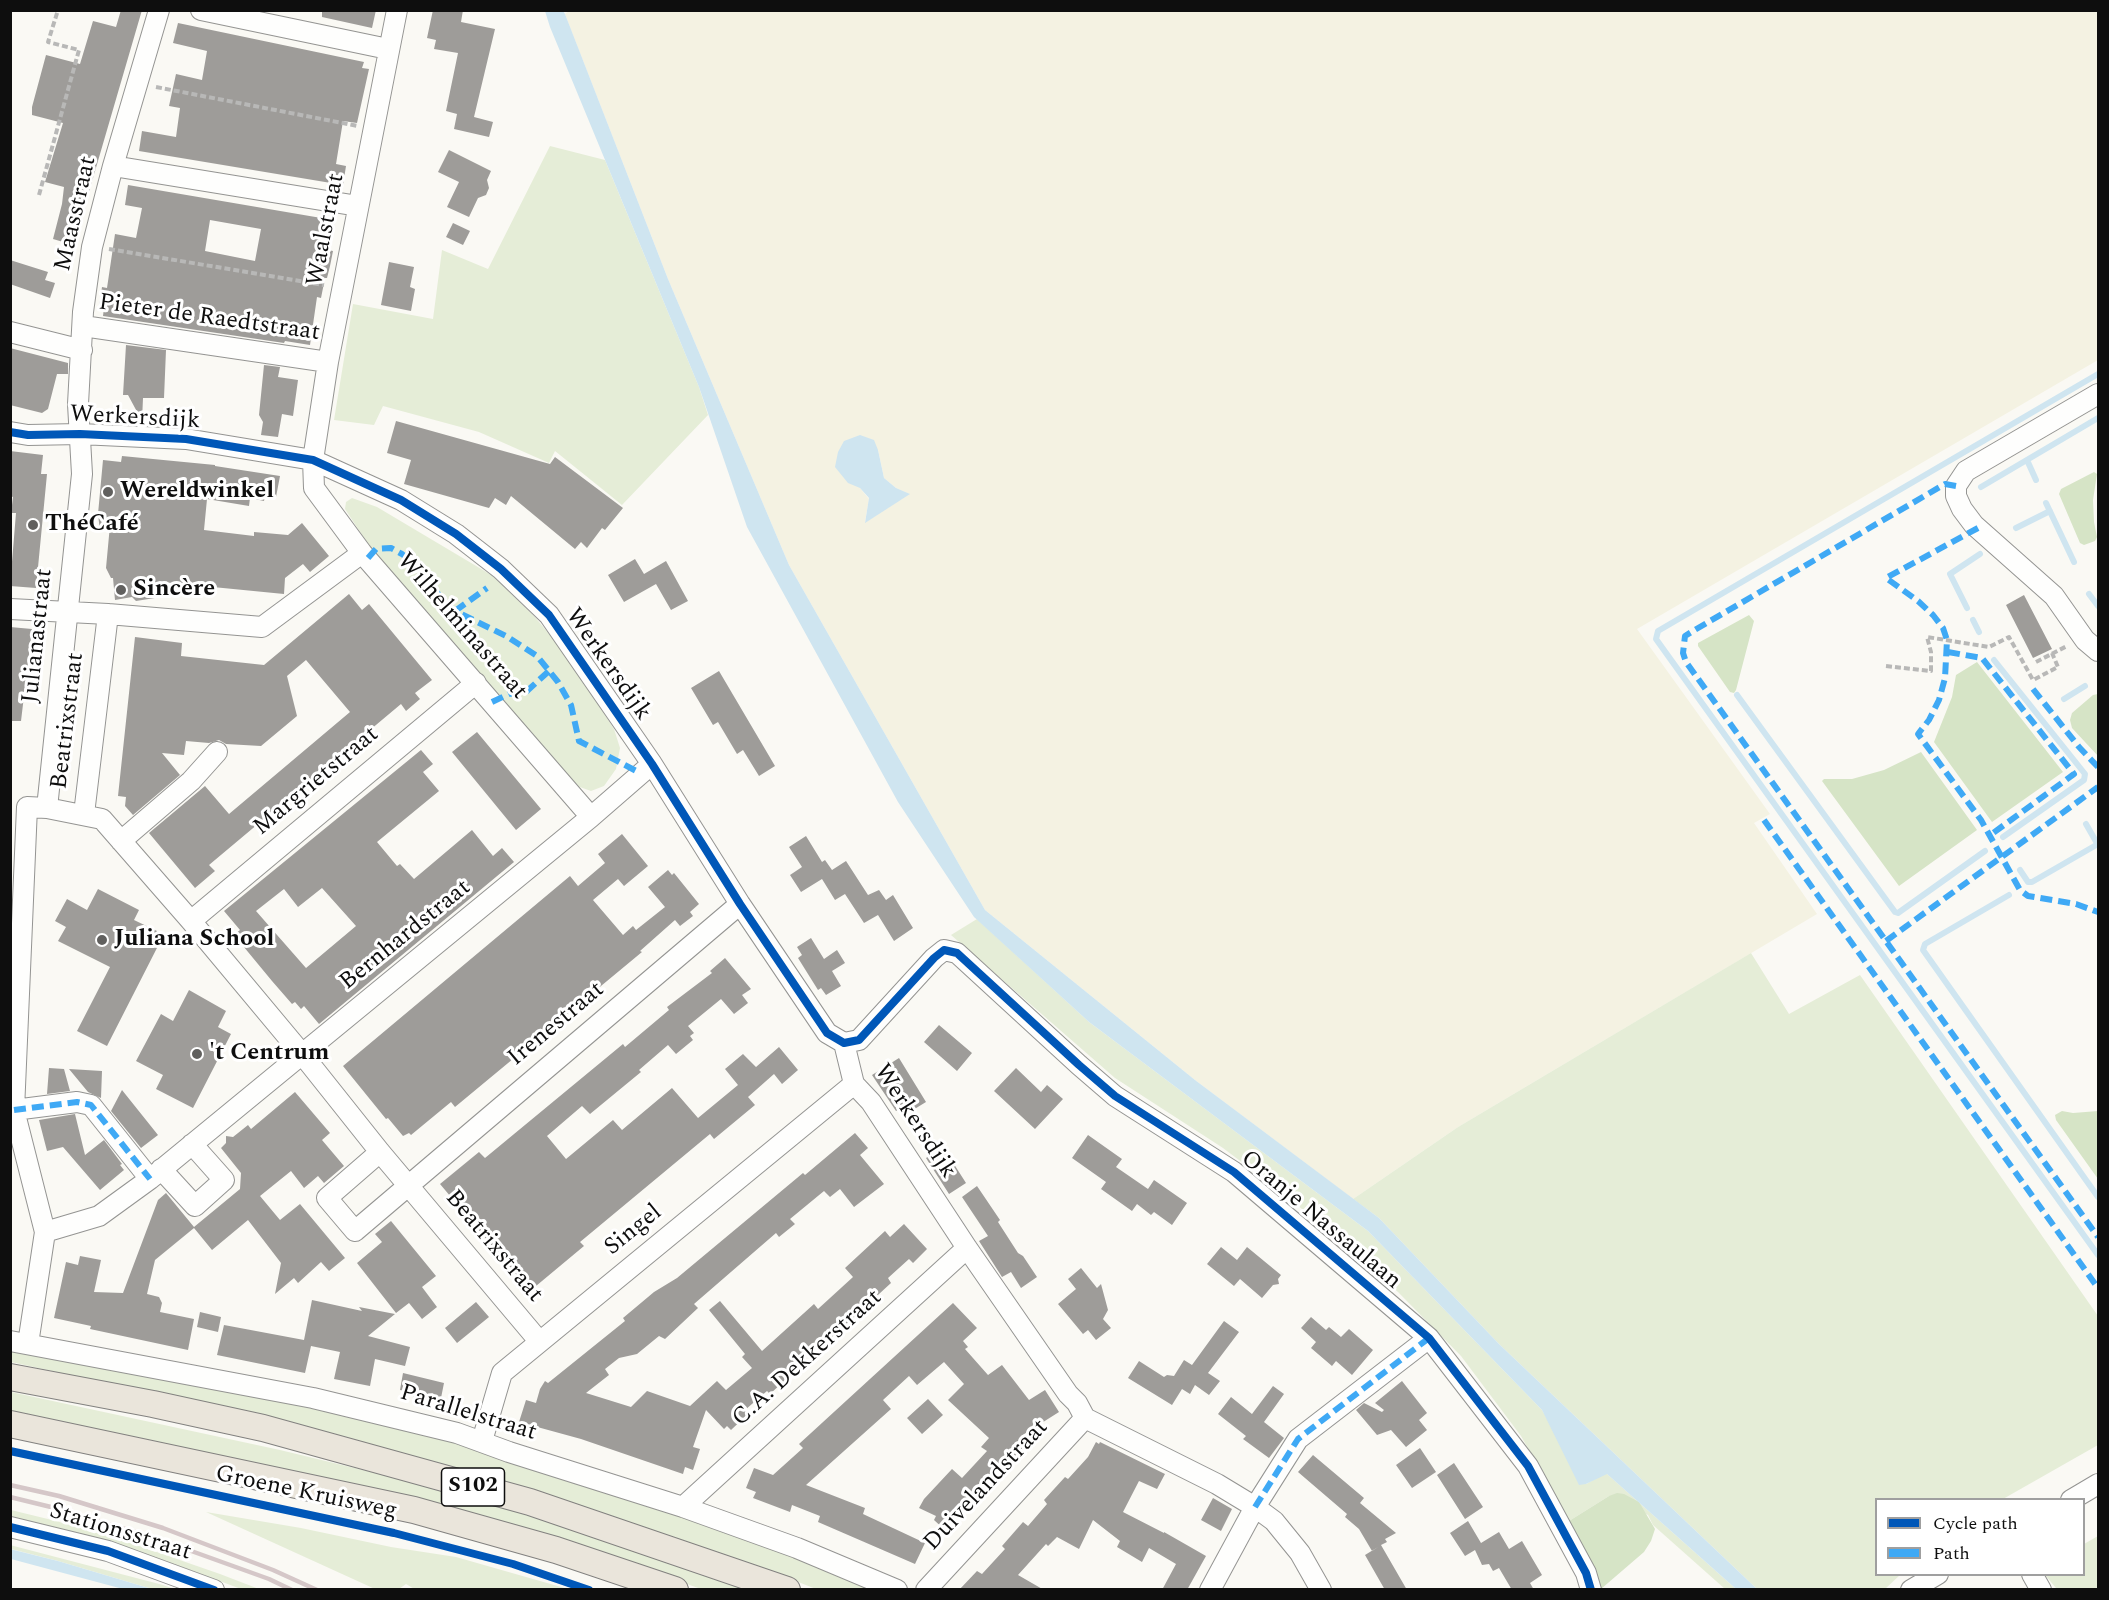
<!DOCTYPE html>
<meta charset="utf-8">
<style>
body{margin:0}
#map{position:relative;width:2109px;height:1600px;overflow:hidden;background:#faf9f4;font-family:Spectral,serif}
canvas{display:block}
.frame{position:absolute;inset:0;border:12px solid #0e0e0e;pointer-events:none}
.legend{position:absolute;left:1875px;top:1498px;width:210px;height:78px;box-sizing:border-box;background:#fff;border:2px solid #9f9f9f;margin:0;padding:8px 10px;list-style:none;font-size:18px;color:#0e0e0e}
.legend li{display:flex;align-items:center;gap:12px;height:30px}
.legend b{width:30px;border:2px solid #9f9f9f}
</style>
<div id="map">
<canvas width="2109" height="1600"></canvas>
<div class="frame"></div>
<ul class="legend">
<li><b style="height:8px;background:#0057b8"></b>Cycle path</li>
<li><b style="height:8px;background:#3fa9f5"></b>Path</li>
</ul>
</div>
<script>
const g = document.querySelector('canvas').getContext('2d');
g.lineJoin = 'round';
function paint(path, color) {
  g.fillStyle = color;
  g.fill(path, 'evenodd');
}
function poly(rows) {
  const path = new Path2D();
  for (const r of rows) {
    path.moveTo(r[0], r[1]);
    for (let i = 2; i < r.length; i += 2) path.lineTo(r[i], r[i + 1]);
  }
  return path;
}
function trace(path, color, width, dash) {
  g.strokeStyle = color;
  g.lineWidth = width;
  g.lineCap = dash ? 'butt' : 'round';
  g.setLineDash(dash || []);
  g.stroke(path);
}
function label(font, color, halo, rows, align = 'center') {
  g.font = font + ' Spectral,serif';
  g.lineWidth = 6;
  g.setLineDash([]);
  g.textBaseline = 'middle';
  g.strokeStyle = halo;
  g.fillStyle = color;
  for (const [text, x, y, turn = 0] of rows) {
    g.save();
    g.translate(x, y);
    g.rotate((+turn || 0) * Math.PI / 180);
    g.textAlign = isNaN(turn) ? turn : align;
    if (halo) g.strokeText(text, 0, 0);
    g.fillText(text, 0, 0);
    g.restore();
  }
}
paint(poly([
 [570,10,2098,11,2098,360,1637,629,1770,814,1754,823,1817,914,1458,1127,1353,1199,1195,1080,985,910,789,565,668,279,568,22,565,14],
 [878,450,884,478,896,488,909,494,865,522,869,499,860,488]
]), '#f4f2e2');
paint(poly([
 [550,146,605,160,699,387,708,415,622,505,555,451,549,463,479,432,383,406,374,425,334,420,353,304,433,319,442,250,488,269],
 [352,498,377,507,493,576,534,616,565,653,614,729,620,748,616,769,604,786,591,791,577,786,523,731,370,547,345,509,346,502],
 [977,919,1089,1022,1368,1231,1542,1410,1586,1484,1606,1473,1736,1589,1725,1589,1653,1525,1648,1515,1609,1496,1569,1521,1521,1436,1461,1356,1398,1292,1288,1197,1223,1148,1115,1078,951,935],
 [1751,953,1789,1014,1860,975,2098,1316,2098,1445,2003,1499,1876,1500,1876,1574,1900,1575,1885,1589,1757,1589,1499,1344,1379,1218,1353,1199,1458,1127],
 [11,1348,357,1417,461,1443,635,1499,884,1589,816,1589,755,1565,611,1516,184,1409,70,1375,11,1362],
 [11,1392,280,1450,450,1491,576,1526,756,1589,701,1589,684,1583,11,1414],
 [11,1510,56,1521,125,1541,220,1574,259,1589,241,1589,182,1567,105,1543,11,1518],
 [206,1512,301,1528,391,1547,456,1557,568,1589,416,1590,406,1584,399,1589,375,1589],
 [2098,1536,2098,1588,2095,1590,2056,1588,2045,1575,2084,1574,2084,1544],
 [10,1545,163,1585,174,1589,152,1589,58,1561,11,1549]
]), '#e5edd7');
paint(poly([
 [2094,472,2097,474,2093,500,2094,522,2097,537,2095,541,2084,545,2080,543,2059,494,2061,489],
 [1749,615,1754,621,1736,690,1734,693,1730,692,1698,646,1698,643],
 [1977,662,2063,772,1992,822,1934,742,1952,697,1956,675],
 [2098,694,2098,756,2072,728,2070,720,2072,713,2093,695],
 [1921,752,1977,830,1899,886,1822,781,1824,779,1852,779,1884,770],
 [2062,1111,2073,1113,2098,1111,2098,1179,2056,1120,2055,1115],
 [1617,1493,1624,1494,1639,1502,1655,1529,1651,1541,1644,1552,1601,1589,1591,1562,1569,1521,1609,1496]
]), '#d6e4c6');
paint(poly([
 [545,11,563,11,565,14,668,279,789,565,985,910,1195,1080,1379,1218,1499,1344,1757,1589,1736,1589,1607,1474,1586,1484,1579,1485,1542,1410,1368,1231,1089,1022,974,917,898,802,747,527,699,387,550,27],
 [860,435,874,440,878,450,884,478,896,488,910,494,865,523,869,498,860,488,848,483,835,467,838,452,844,441],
 [10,1549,58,1561,152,1589,123,1589,11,1559]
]), '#cfe5f0');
trace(poly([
 [2098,374,1658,631,1656,639,2098,1255],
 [2027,460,2036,480],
 [1981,487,2098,418],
 [2046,503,2074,562],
 [2016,528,2050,511],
 [2089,594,2098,606],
 [1967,608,1950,574,1980,554],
 [1973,620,1979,632],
 [1994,660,2085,774,2084,780,2003,837],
 [1737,695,1895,912,1898,913,1985,851],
 [2064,699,2085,686],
 [2086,824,2098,845],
 [2020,870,2028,882,2032,882,2098,844],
 [2009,895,1925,944,1923,950,2098,1197]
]), '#cfe5f0', 6);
paint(poly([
 [121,10,142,10,86,202,81,201,70,244,53,239,62,204,64,187,45,182,63,123,32,115,32,107,46,55,80,64,93,21,116,27],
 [322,10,376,10,372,28,322,17],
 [433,10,463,10,461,22,495,29,474,117,493,122,489,137,454,129,457,114,446,111,458,53,434,49,436,40,427,38],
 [178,23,364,62,362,68,369,69,357,123,343,121,336,164,346,166,343,185,139,151,142,131,176,137,180,108,169,106,176,74,202,80,207,51,173,43],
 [449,150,491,171,487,180,489,188,486,195,478,198,469,217,447,207,459,182,438,172],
 [128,185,333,220,328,250,333,251,330,266,327,278,325,278,321,298,317,297,310,345,285,341,284,343,103,316,104,308,99,307,102,287,107,288,115,234,136,238,142,208,125,205],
 [210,220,261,229,255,261,205,251],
 [453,223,470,231,463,245,446,237],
 [10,260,48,272,45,280,55,283,50,298,10,284],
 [389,262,414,267,410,287,415,289,411,311,381,305],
 [126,345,166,350,164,398,143,398,142,421,128,395,123,395],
 [10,348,68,363,68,374,57,374,48,409,42,413,10,405],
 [264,365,280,367,278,377,298,380,293,416,282,414,278,437,261,435,263,422,259,415],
 [396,421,550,464,555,457,623,508,605,530,602,528,587,548,581,542,575,549,511,496,506,505,495,498,489,508,404,484,411,460,387,453],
 [10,451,43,455,41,474,47,474,36,588,10,586,16,513,11,513,13,497,10,496],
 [122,456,215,465,215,466,280,476,276,497,265,495,264,501,250,498,249,506,207,499,204,530,254,536,254,532,288,535,302,523,329,556,310,572,303,564,285,578,284,594,162,582,161,597,136,601,132,597,115,600,113,578,111,578,106,568,110,525,100,531,98,514,103,460,121,462],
 [635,559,644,574,666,561,688,601,671,610,656,584,624,602,608,575],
 [349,594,362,610,369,604,432,680,415,693,420,699,406,711,401,704,209,865,215,871,195,888,149,833,205,786,229,814,350,712,306,660,287,676,297,716,261,746,226,744,219,740,209,743,186,741,184,755,162,753,180,775,133,815,125,806,126,797,118,796,135,637,182,643,181,656,264,665],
 [2024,595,2052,649,2033,658,2006,605],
 [10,627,32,629,21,721,10,721],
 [719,671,775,766,759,776,743,750,737,754,718,722,713,725,691,688],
 [477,732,541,809,516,830,452,752],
 [421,750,433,764,423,772,439,791,377,842,397,866,400,864,414,879,472,830,493,856,502,848,514,862,319,1024,304,1006,301,1009,295,1002,292,1004,272,981,234,935,240,930,224,911],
 [322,888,356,926,306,968,256,911,284,889,298,907],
 [622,834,648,866,624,886,618,879,593,900,623,935,633,926,636,930,665,907,648,887,668,870,672,875,674,873,699,904,690,912,693,916,680,926,675,920,640,951,642,952,455,1107,451,1102,411,1135,409,1133,403,1136,388,1118,386,1119,343,1066,570,876,578,886,605,863,598,854],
 [806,836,822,862,825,860,832,870,846,861,868,895,879,890,886,900,893,895,913,928,894,941,878,915,864,923,845,894,835,900,822,879,801,892,790,875,802,867,789,847],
 [98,889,139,910,134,920,157,931,153,940,159,944,107,1046,77,1031,110,967,58,941,66,927,55,921,67,899,87,910],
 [811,938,824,959,837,950,845,963,832,971,841,986,826,995,821,988,818,990,798,958,802,955,797,947],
 [725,958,751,989,742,995,748,1003,734,1014,721,999,688,1026,694,1033,690,1036,693,1040,676,1054,668,1045,639,1070,641,1072,590,1114,582,1106,547,1136,566,1159,613,1120,622,1130,672,1088,698,1118,738,1085,725,1069,743,1054,756,1067,779,1047,798,1070,782,1084,774,1074,748,1097,755,1105,714,1139,710,1134,580,1242,584,1246,530,1291,440,1184,479,1152,485,1158,623,1044,625,1047,669,1010,667,1007,712,973,710,971],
 [189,990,226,1011,218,1027,231,1034,193,1108,156,1089,163,1075,136,1061,161,1014,173,1021],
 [939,1025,972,1053,957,1071,924,1042],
 [899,1058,926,1102,908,1113,904,1106,896,1111,872,1075],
 [49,1068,64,1069,70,1091,47,1094],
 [1016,1068,1041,1092,1047,1085,1063,1099,1035,1129,994,1091],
 [69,1069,102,1071,101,1098,88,1092],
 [122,1090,158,1135,141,1148,111,1111],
 [295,1092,330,1133,322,1140,344,1166,324,1183,318,1176,304,1188,291,1171,260,1196,280,1220,300,1204,345,1258,329,1271,321,1262,298,1283,294,1278,275,1294,281,1263,248,1220,212,1250,194,1228,155,1260,147,1294,159,1297,162,1303,160,1312,194,1319,188,1350,90,1329,91,1326,54,1318,66,1262,78,1265,80,1256,101,1260,94,1292,123,1293,158,1200,166,1193,194,1227,240,1189,241,1173,221,1148,226,1143,226,1136,233,1137,248,1125,251,1129],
 [75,1114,85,1155,104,1140,122,1164,120,1165,124,1170,100,1190,63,1147,47,1151,39,1120],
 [855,1133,868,1148,860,1155,884,1184,854,1207,840,1189,830,1197,824,1191,790,1219,795,1224,779,1237,776,1233,694,1304,698,1308,665,1339,659,1336,637,1354,619,1358,605,1369,609,1375,586,1393,631,1407,647,1391,690,1406,717,1381,726,1390,752,1368,742,1357,745,1354,709,1310,720,1301,762,1351,814,1304,818,1309,853,1277,845,1268,885,1231,890,1237,904,1224,927,1249,913,1263,909,1259,888,1278,891,1283,818,1350,814,1346,792,1366,796,1370,770,1394,767,1391,745,1410,748,1414,731,1430,727,1426,724,1429,706,1410,693,1447,700,1449,693,1470,685,1467,683,1474,581,1439,519,1422,526,1400,536,1403,540,1389,545,1381,548,1383,625,1321,623,1318,654,1292,677,1278,803,1173,805,1175],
 [1088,1135,1122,1159,1116,1167,1148,1189,1154,1180,1187,1203,1172,1225,1154,1212,1151,1215,1137,1204,1132,1211,1101,1189,1106,1182,1072,1158],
 [943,1147,966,1183,949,1194,926,1158],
 [977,1186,1000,1220,998,1222,1018,1253,1023,1256,1037,1277,1021,1288,1011,1272,1002,1277,979,1241,988,1236,962,1197],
 [391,1221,436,1276,422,1287,437,1307,422,1319,409,1303,396,1313,357,1263,382,1242,375,1234],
 [1221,1247,1237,1260,1247,1247,1281,1275,1278,1279,1279,1284,1273,1285,1262,1298,1240,1279,1234,1286,1207,1264],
 [1081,1268,1097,1288,1101,1284,1108,1310,1103,1319,1111,1328,1096,1340,1088,1330,1083,1334,1058,1304,1076,1289,1068,1279],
 [312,1300,362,1311,359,1307,395,1314,368,1336,410,1347,405,1366,375,1359,370,1386,334,1379,340,1352,311,1346,305,1373,217,1355,224,1325,304,1340],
 [476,1302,489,1317,457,1343,445,1328],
 [953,1303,977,1328,963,1341,968,1347,965,1349,988,1375,1002,1365,1029,1400,1045,1390,1059,1412,1021,1436,1028,1442,1006,1466,1002,1462,982,1484,986,1488,946,1531,934,1520,936,1516,919,1508,924,1499,952,1469,962,1478,987,1451,981,1447,989,1438,948,1400,964,1384,944,1362,917,1385,909,1376,883,1400,891,1409,806,1485,865,1508,863,1514,925,1543,915,1564,818,1522,820,1516,792,1505,790,1512,753,1498,756,1492,746,1488,754,1468,773,1475,803,1448,799,1444],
 [200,1312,221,1317,218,1332,197,1327],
 [1311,1317,1326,1330,1329,1327,1341,1337,1349,1329,1373,1350,1352,1375,1336,1361,1332,1366,1311,1348,1316,1342,1301,1328],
 [1224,1321,1239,1332,1208,1373,1220,1381,1209,1395,1195,1385,1190,1394,1182,1389,1172,1405,1128,1378,1139,1361,1164,1377,1167,1375,1174,1376,1184,1360,1192,1365],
 [403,1373,444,1383,440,1403,409,1395,410,1392,400,1390],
 [1402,1381,1427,1413,1419,1420,1427,1430,1406,1447,1391,1430,1377,1435,1356,1410,1364,1403,1382,1412,1384,1410,1375,1403],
 [1273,1386,1284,1394,1264,1422,1284,1438,1269,1458,1243,1439,1246,1436,1218,1414,1231,1397,1252,1414],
 [928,1399,943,1415,922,1434,907,1418],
 [1096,1442,1099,1444,1100,1442,1165,1474,1157,1489,1139,1481,1123,1512,1164,1533,1164,1532,1206,1556,1187,1590,1162,1590,1176,1564,1149,1548,1142,1562,1117,1547,1120,1541,1093,1520,1079,1549,1057,1537,1048,1546,1046,1544,1018,1575,1044,1590,959,1590,977,1571,982,1574,1005,1549,1002,1546,1023,1522,1028,1526,1047,1504,1044,1500,1065,1477,1068,1479,1088,1457],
 [1420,1448,1436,1472,1412,1488,1396,1465],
 [1313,1455,1364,1498,1360,1503,1396,1533,1385,1539,1387,1542,1381,1545,1407,1590,1385,1590,1365,1555,1378,1547,1372,1551,1359,1529,1345,1517,1347,1514,1298,1472],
 [1454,1463,1483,1507,1465,1519,1437,1475],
 [1213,1498,1232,1509,1221,1531,1201,1520],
 [1468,1521,1481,1543,1499,1532,1509,1549,1522,1541,1542,1575,1530,1583,1534,1590,1512,1590,1499,1568,1493,1571,1489,1564,1482,1565,1475,1550,1465,1556,1450,1533]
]), '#9e9c99');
const minor = poly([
 [201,10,388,49],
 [397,10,328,362,313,460,314,488,362,553,591,817],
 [113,166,358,206],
 [83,326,328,362],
 [10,332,82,350],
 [2098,394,1966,471,1956,486,1956,496,1962,509,1974,525,2054,596,2085,640,2098,651],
 [10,432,28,435,80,434,186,439,313,460,401,500,456,534,501,569,549,615,652,764,740,904,827,1033,844,1043,854,1084,871,1102,967,1248,1068,1394,1077,1403,1085,1418,1217,1484,1255,1507,1274,1521,1300,1553,1321,1590],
 [10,609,108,614,262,627,362,553],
 [47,808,82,474,78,404,83,312,92,247,113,166,159,10],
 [84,814,108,614],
 [121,841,191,781,217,752],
 [191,921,476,683],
 [844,1043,859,1040,934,958,944,950,957,953,1079,1065,1115,1096,1234,1172,1429,1338,1528,1466,1586,1573,1591,1590],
 [14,1110,77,1102,91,1105,150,1179],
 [380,1152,327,1198,355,1231,740,904],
 [161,1169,195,1206,224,1180,192,1144],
 [45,1232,99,1216,150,1179,591,817,652,764],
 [10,1341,313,1398,457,1433,509,1452,683,1507,797,1548,897,1590],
 [28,1344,45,1232,14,1110,27,807,47,808,102,819,191,921,302,1054,380,1152,539,1341],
 [482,1441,502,1373,854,1084],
 [2071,1500,2098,1484],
 [683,1507,967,1248],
 [10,1527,108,1551,214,1590],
 [2032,1574,2041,1590],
 [926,1590,1085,1418],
 [1210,1590,1255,1507,1298,1439,1429,1338],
 [1911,1590,1938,1574]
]);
const major = poly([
 [10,1377,153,1404,263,1428,530,1502,787,1590],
 [10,1424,414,1510,556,1550,675,1590]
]);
trace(minor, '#949492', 22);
trace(major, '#82817f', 28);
trace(poly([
 [156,87,358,126],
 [39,195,79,50,48,42,58,10],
 [109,249,324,285],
 [2036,662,2067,646],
 [1886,666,1931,671,1931,652,1927,637,1989,647,2009,637,2033,680,2058,667,2052,653]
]), '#b8b8b7', 4, [6, 3]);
trace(minor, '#fefefd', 20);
trace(major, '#eae5db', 26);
trace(poly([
 [10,1485,59,1496,163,1528,273,1570,317,1590],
 [10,1497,55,1508,158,1539,269,1579,292,1590]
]), '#d5c7c8', 4.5);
trace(poly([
 [1956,486,1945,484,1693,631,1685,636,1683,653,1686,662,2098,1237],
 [1978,528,1886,578,1918,601,1933,615,1943,628,1947,640,1945,678,1939,700,1929,720,1918,734,1981,820,2020,890,2028,896,2076,904,2098,912],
 [368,558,376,549,391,548,402,554,417,566,445,603,455,611,506,636,537,656,558,682,571,705,579,741,640,773],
 [455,611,487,588],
 [1948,652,1982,658,2074,774,1989,836],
 [2033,689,2079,747,2098,767],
 [492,702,509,694,527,691,549,671],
 [1764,820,2098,1288],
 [1886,941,2098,787],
 [14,1110,77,1102,91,1105,150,1179],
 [1255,1507,1298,1439,1429,1338]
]), '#3fa9f5', 6, [12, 6]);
trace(poly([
 [10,432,28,435,80,434,186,439,313,460,401,500,456,534,501,569,549,615,652,764,740,904,827,1033,844,1043,859,1040,934,958,944,950,957,953,1079,1065,1115,1096,1234,1172,1429,1338,1528,1466,1586,1573,1591,1590],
 [10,1451,394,1533,513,1564,589,1590],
 [10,1527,108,1551,214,1590]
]), '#0057b8', 8);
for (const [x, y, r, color] of [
 [108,492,6,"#61605e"],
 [33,525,6,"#61605e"],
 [121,590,6,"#61605e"],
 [102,940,6,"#61605e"],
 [197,1054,6,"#61605e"]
]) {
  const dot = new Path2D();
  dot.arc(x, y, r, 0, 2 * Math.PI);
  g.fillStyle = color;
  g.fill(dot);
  trace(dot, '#fff', 2);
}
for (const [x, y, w] of [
 [473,1487,63]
]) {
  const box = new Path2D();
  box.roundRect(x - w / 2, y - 19, w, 38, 4.5);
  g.fillStyle = '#fff';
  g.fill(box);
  trace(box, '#0e0e0e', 1.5);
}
label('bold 22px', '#0e0e0e', null, [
 ["S102",473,1487]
]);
label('24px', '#0e0e0e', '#fff', [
 ["Maasstraat",77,214,-77],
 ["Waalstraat",327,230,-79],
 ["Pieter de Raedtstraat",209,319,8],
 ["Werkersdijk",135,419,3],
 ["Wilhelminastraat",461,627,49],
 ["Julianastraat",39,636,-84],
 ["Werkersdijk",607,665,55],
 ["Beatrixstraat",69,721,-83],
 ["Margrietstraat",317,782,-40],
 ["Bernhardstraat",406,936,-39],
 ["Irenestraat",557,1025,-40],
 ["Werkersdijk",914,1122,57],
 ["Oranje Nassaulaan",1320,1221,40],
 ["Singel",634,1231,-39],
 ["Beatrixstraat",493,1247,50],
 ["C.A. Dekkerstraat",808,1359,-42],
 ["Parallelstraat",468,1414,17],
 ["Duivelandstraat",987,1486,-47],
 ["Groene Kruisweg",306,1494,12],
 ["Stationsstraat",120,1533,17]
]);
label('bold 24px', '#0e0e0e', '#fff', [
 ["Wereldwinkel",120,492],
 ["ThéCafé",45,525],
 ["Sincère",133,590],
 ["Juliana School",114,940],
 ["'t Centrum",209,1054]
], 'left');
</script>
